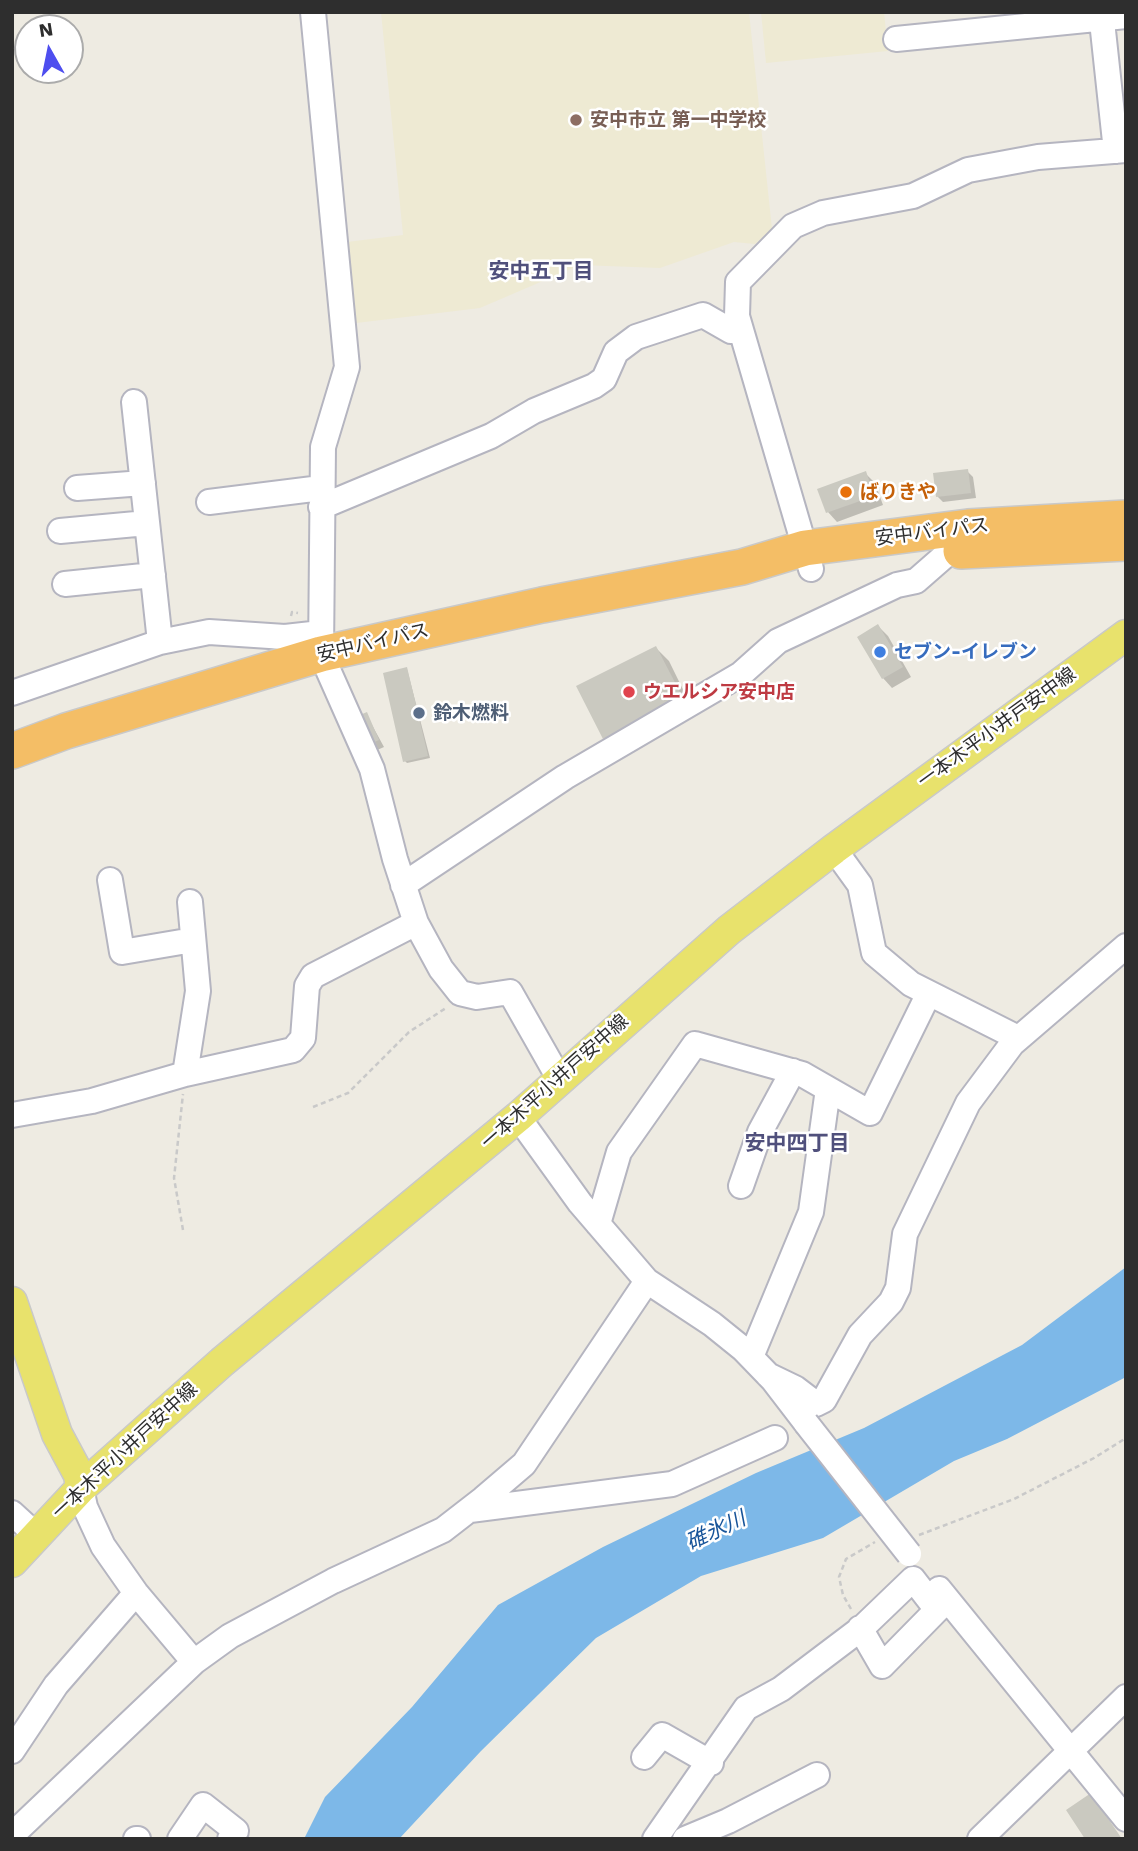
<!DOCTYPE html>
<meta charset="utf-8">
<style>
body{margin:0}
#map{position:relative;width:1138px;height:1851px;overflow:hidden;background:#eeebe2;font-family:"Work Sans",sans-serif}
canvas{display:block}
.frame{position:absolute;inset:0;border:14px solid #2e2e2e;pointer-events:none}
.north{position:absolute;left:14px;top:14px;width:70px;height:70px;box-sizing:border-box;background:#fff;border:2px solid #ababab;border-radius:50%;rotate:351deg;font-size:19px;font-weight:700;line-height:28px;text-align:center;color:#2e2e2e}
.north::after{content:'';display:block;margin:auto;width:24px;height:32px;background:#4e4eef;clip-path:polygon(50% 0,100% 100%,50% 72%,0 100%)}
</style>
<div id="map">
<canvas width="1138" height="1851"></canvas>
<div class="frame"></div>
<div class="north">N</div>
</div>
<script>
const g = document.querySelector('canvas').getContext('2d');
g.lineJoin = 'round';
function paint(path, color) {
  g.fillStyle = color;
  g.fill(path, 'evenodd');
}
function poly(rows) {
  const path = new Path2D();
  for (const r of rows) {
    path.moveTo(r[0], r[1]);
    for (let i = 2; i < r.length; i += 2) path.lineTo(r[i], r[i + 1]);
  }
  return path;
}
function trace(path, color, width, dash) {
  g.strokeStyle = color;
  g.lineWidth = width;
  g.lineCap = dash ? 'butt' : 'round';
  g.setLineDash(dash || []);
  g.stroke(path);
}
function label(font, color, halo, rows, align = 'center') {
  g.font = font + ' "Work Sans","Noto Sans JP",sans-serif';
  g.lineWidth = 5;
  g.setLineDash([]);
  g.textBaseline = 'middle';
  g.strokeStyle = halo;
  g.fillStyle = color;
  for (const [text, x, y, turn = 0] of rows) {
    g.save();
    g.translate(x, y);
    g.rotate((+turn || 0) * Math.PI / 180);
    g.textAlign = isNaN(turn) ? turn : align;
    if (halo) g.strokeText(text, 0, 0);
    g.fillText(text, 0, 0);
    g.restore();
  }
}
paint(poly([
 [381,12,749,12,772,229,755,244,734,242,660,268,580,265,480,308,348,324,339,243,403,235],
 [761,12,884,12,888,51,766,63]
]), '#eeead3');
paint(poly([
 [1126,1267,1126,1377,1007,1439,954,1461,823,1538,701,1576,596,1638,481,1751,399,1839,304,1839,325,1797,412,1707,498,1605,603,1547,756,1473,864,1428,1022,1345]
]), '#7db8e8');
paint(poly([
 [967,471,973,477,976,498,943,502,937,496],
 [865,473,875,483,883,505,837,522,828,512],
 [878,626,888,636,911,677,892,688,883,678],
 [656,648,669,661,694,712,617,750,604,738],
 [407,669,430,758,407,763,405,761],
 [366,714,384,747,375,751]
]), '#0003');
paint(poly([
 [968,469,971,493,936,497,933,473],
 [866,471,874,496,826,513,817,489],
 [878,624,903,667,882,679,857,637],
 [656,646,683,698,603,739,576,686],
 [407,667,428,756,403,762,383,673],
 [367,712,379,740,367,745,355,717],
 [1091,1793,1122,1839,1085,1839,1066,1810]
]), '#cac9c0');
const minor = poly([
 [313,12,347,367,323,447,321,654,372,769,395,859,416,923,441,969,460,993,477,997,510,992,560,1080],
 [1101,12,1116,151],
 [896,39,1126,16],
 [134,402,160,642],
 [77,488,143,483],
 [209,502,321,488],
 [321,507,491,436,534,411,594,386,604,379,616,352,636,337,703,315,731,331,740,329],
 [60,531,147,523],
 [811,569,737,316,738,282,793,226,823,213,913,196,968,170,1038,157,1126,150],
 [65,584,153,575],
 [12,693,160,642,209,632,285,637,321,633],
 [834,849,860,885,874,953,911,984,1018,1038],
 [110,880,122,952,193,940],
 [403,885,565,777,741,674,778,641,897,585,916,581,948,553],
 [185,1074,198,991,190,902],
 [12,1115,92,1101,185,1074,293,1050,303,1038,307,986,313,976,416,923],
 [518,1117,580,1203,647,1281,712,1324,743,1349,773,1380,806,1423],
 [741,1186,760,1132,793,1071],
 [598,1224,619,1152,695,1044,802,1074,870,1113,929,993],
 [751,1357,811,1212,828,1089],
 [768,1375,795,1388,816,1404,824,1400,860,1335,891,1302,898,1288,905,1234,968,1103,1012,1044,1126,946],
 [81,1488,85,1507,103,1546,136,1593,194,1662],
 [470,1510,672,1484,775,1438],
 [12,1513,36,1535],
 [939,1589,1126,1819],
 [860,1628,882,1666,937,1610],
 [12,1751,56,1685,136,1593],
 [644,1757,662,1735,711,1763],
 [12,1835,194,1662,230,1636,333,1581,443,1530,483,1499,524,1464,647,1281],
 [136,1839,138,1839],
 [180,1839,203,1805,236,1831,230,1839],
 [655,1839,746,1708,781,1689,863,1627,913,1579,937,1610,948,1601],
 [685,1839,728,1821,817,1775],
 [980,1839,1126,1697]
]);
const major = poly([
 [12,1302,57,1434,79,1475,81,1488],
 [12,1562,81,1488,222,1362,518,1117,729,930,834,849,1126,635]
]);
const highway = poly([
 [961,551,1126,543],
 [12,751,66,731,321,654,542,605,742,567,805,548,968,527,1126,518]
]);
trace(minor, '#b5b5c0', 28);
trace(major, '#c9c9c9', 33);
trace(highway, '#c9c9c9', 38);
trace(poly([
 [291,616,292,612,298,613],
 [313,1107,348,1093,409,1032,446,1008],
 [183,1230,174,1178,183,1094],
 [919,1535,1014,1499,1094,1458,1126,1438],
 [851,1609,843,1595,839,1577,846,1559,875,1542]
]), '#c9c9c9', 2.5, [5, 3.5]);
trace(minor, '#fff', 24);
trace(major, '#e8e26c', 30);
trace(highway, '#f4be66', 35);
const minorBridge = poly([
 [806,1423,909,1554]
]);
trace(minorBridge, '#b5b5c0', 28, []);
trace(minorBridge, '#fff', 24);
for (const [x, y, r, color] of [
 [576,120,7,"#8d6e63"],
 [846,492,7,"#e8710a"],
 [880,652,7,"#3f7fe0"],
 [629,692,7,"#e0444e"],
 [419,713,7,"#5c6f8a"]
]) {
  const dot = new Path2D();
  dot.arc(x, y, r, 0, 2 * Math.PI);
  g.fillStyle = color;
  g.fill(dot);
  trace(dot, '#fff', 2.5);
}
label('bold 19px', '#785e54', '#fff', [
 ["安中市立 第一中学校",590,120]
], 'left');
label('bold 19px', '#c56008', '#fff', [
 ["ばりきや",860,492]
], 'left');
label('19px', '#2e2e2e', '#fff', [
 ["安中バイパス",932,532,-7],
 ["安中バイパス",373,643,-13],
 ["一本木平小井戸安中線",997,728,-36],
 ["一本木平小井戸安中線",555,1082,-42],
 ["一本木平小井戸安中線",125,1451,-43]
]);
label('bold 19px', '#366cbe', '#fff', [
 ["セブン-イレブン",894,652]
], 'left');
label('bold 19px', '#be3a42', '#fff', [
 ["ウエルシア安中店",643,692]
], 'left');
label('bold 19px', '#4e5e75', '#fff', [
 ["鈴木燃料",433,713]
], 'left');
label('bold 21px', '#50507c', '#fff', [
 ["安中五丁目",541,272],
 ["安中四丁目",797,1144]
]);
label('italic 21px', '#175499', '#fff', [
 ["碓氷川",716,1531,-25]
]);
</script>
